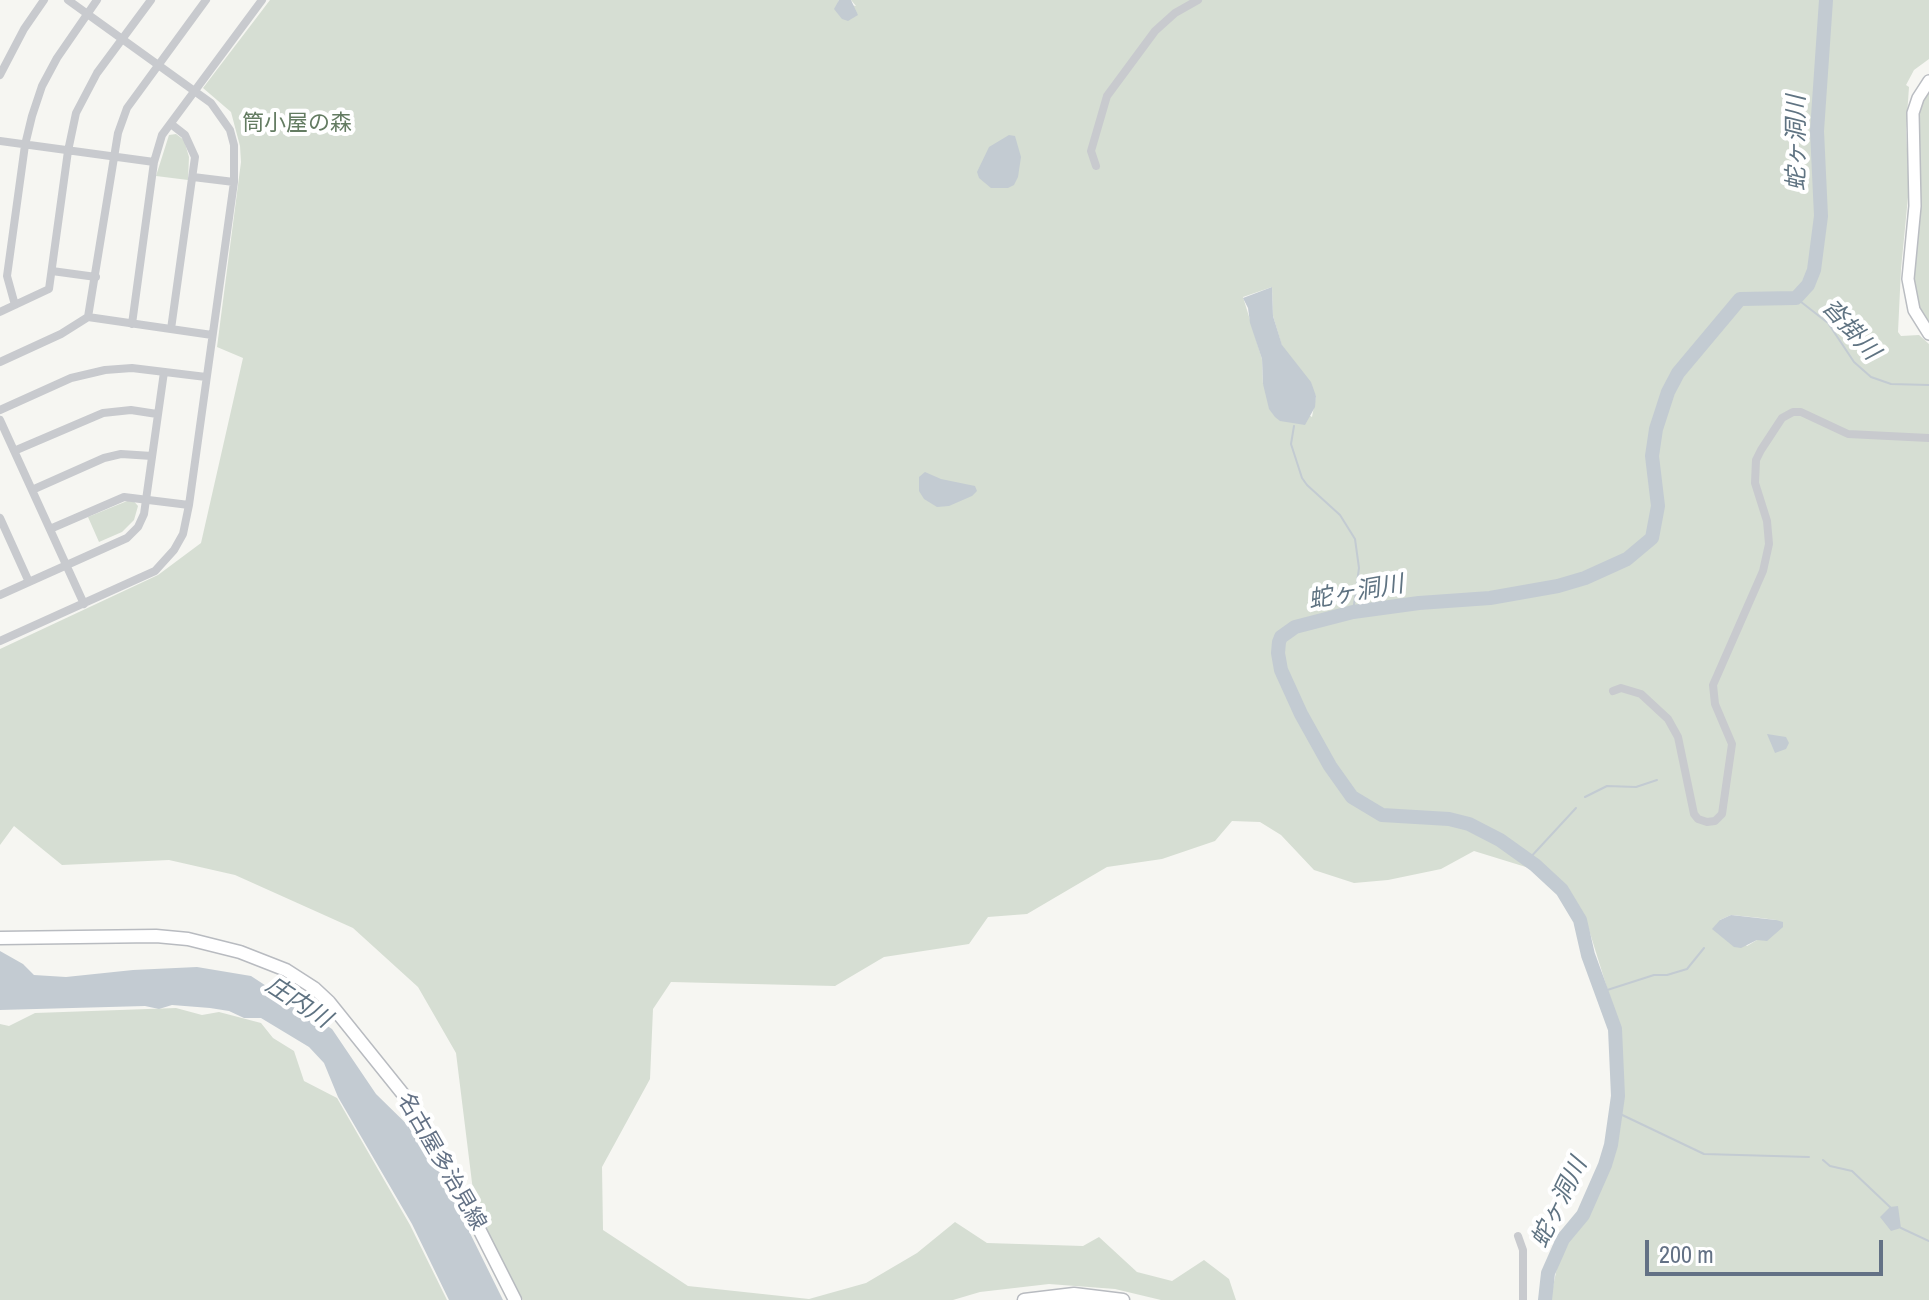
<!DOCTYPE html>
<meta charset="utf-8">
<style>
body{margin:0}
#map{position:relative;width:1929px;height:1300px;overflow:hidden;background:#f6f6f2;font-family:"Archivo Narrow",sans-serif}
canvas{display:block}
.scale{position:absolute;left:1645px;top:1240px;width:238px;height:36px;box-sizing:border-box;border:4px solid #637185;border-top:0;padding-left:10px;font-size:24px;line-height:28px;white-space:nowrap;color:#637185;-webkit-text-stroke:6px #fff;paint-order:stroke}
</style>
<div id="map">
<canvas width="1929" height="1300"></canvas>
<div class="scale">200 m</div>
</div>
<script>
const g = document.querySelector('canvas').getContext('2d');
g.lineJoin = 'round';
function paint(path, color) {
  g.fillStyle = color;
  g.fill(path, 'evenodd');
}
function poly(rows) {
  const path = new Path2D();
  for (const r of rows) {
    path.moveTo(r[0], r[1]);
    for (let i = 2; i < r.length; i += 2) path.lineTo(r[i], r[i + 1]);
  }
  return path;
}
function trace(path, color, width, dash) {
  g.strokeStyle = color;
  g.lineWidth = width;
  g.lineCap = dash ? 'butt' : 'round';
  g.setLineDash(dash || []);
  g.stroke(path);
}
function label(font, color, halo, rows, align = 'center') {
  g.font = font + ' "Archivo Narrow","Noto Sans JP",sans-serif';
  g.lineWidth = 8;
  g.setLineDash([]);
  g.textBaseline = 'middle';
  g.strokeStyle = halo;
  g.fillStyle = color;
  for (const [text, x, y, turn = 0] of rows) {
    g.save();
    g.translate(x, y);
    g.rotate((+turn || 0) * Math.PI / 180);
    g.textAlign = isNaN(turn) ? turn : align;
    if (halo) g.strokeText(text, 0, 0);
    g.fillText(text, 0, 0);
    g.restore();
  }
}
paint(poly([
 [270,0,839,0,838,3,856,6,851,0,1929,0,1929,59,1914,70,1906,85,1909,87,1906,130,1909,187,1901,269,1898,332,1901,336,1919,335,1929,344,1929,1300,1550,1300,1560,1254,1591,1210,1612,1152,1623,1095,1621,1033,1585,917,1555,876,1474,851,1441,869,1388,880,1354,883,1314,870,1281,835,1260,822,1232,821,1215,841,1162,859,1107,867,1027,914,988,917,969,944,884,957,835,986,671,982,653,1009,650,1079,602,1167,603,1230,688,1286,809,1299,866,1283,917,1253,955,1222,987,1243,1083,1246,1099,1237,1137,1272,1172,1281,1204,1260,1229,1279,1236,1300,1161,1300,1115,1289,1049,1284,980,1292,953,1300,523,1300,476,1215,456,1053,418,987,353,928,235,875,169,860,62,865,14,826,0,845,0,649,158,575,201,543,243,358,217,347,241,162,240,146,231,112,203,88],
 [1272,287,1273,316,1282,346,1316,396,1312,417,1263,384,1262,359,1243,297],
 [1731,915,1761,918,1776,920,1757,940,1747,946,1720,920],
 [1929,89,1929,324,1918,304,1913,279,1920,185,1917,125,1920,103],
 [176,134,184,140,189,157,188,180,156,176,169,135],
 [132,499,138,506,134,520,122,532,99,542,88,517],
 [176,1008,202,1015,219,1012,261,1023,273,1038,294,1051,304,1081,337,1098,410,1225,447,1300,0,1300,0,1024,9,1026,35,1013]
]), '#d6ded3');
paint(poly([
 [839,0,851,0,858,15,848,21,842,19,834,9],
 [1009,135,1015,136,1021,157,1018,177,1014,185,1008,188,991,188,979,178,977,172,989,147],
 [1272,287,1273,316,1282,345,1311,382,1316,396,1315,407,1305,425,1280,421,1275,417,1269,409,1263,384,1262,359,1250,323,1248,308,1243,298],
 [925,472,941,479,975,486,977,491,972,496,949,506,937,507,924,499,919,491,919,477],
 [1767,734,1786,737,1789,743,1786,749,1775,753],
 [1731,915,1776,920,1783,922,1783,927,1767,941,1757,940,1741,948,1734,947,1712,929,1720,920],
 [0,951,23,964,34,975,66,977,133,970,197,967,251,976,332,1029,376,1094,425,1142,503,1300,449,1300,412,1224,338,1097,324,1063,309,1047,261,1018,244,1018,229,1011,210,1008,172,1005,159,1009,145,1006,0,1010],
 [1898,1206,1901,1228,1891,1231,1880,1217,1890,1207]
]), '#c3cbd2');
trace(poly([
 [1796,298,1828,323,1854,362,1871,377,1891,384,1929,385],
 [1294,426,1291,444,1302,478,1307,485,1340,515,1355,539,1359,568,1353,612],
 [1585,797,1607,786,1636,787,1657,780],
 [1528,860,1576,808],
 [1601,992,1654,975,1667,975,1687,969,1704,948],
 [1616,1112,1704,1154,1809,1157],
 [1823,1160,1830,1166,1852,1171,1891,1208],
 [1901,1228,1929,1241]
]), '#c3cbd2', 2);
trace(poly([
 [1545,1300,1548,1273,1556,1255,1563,1239,1583,1215,1605,1165,1611,1145,1618,1096,1615,1029,1588,955,1580,920,1562,890,1535,865,1500,840,1469,824,1449,819,1382,815,1352,797,1330,766,1301,714,1281,670,1278,653,1279,642,1281,637,1295,627,1353,612,1419,603,1490,598,1558,586,1585,578,1627,559,1652,538,1658,506,1652,456,1656,429,1668,392,1678,373,1740,299,1796,298,1808,285,1814,270,1821,216,1817,131,1826,0]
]), '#c3cbd2', 14);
const secondary = poly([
 [1929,81,1918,98,1913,113,1915,206,1908,279,1914,310,1929,334]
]);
const primary = poly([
 [0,938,156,936,188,939,240,952,286,970,314,988,329,1002,411,1104,436,1144,515,1300],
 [1024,1300,1074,1294,1123,1300]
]);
trace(secondary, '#babdc2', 14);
trace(primary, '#b8bbc0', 15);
trace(poly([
 [0,75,24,29,44,0],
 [0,141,154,162],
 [1096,166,1091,151,1107,96,1155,31,1175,13,1198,0],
 [193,177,234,182],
 [52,271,96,277],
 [15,305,7,276,25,145,32,116,42,86,57,58,97,0],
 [0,312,49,289,68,151,76,113,97,73,151,0],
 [88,317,212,335],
 [132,324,154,162,162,135,262,0],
 [171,329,195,157,185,135,171,124],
 [0,362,61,334,88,317,118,133,127,108,206,0],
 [0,410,71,378,105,370,132,368,206,377],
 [0,420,84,604],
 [14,451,103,413,131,410,157,414],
 [32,490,104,458,121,454,152,456],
 [0,518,29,582],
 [50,529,124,497,189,505],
 [0,595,127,538,138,527,144,514,164,372],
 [0,641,155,571,174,550,183,534,189,505,234,182,234,145,230,130,211,103,68,0],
 [1613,691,1621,688,1641,694,1668,719,1678,737,1694,814,1698,819,1707,822,1715,821,1722,814,1732,744,1715,704,1713,685,1763,571,1769,544,1767,521,1755,483,1756,460,1761,450,1782,418,1793,412,1801,412,1848,434,1929,438],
 [1518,1236,1523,1250,1523,1300]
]), '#c8cace', 8);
trace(secondary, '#fff', 11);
trace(primary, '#fff', 12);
label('22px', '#647c62', '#fff', [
 ["筒小屋の森",297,124]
]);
label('22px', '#637185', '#fff', [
 ["名古屋多治見線",441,1162,60]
]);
label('italic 24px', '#5f7382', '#fff', [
 ["蛇ヶ洞川",1798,143,-90],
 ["沓掛川",1850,330,48],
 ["蛇ヶ洞川",1356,593,-10],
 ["庄内川",298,1003,33],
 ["蛇ヶ洞川",1560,1203,-64]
]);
</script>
